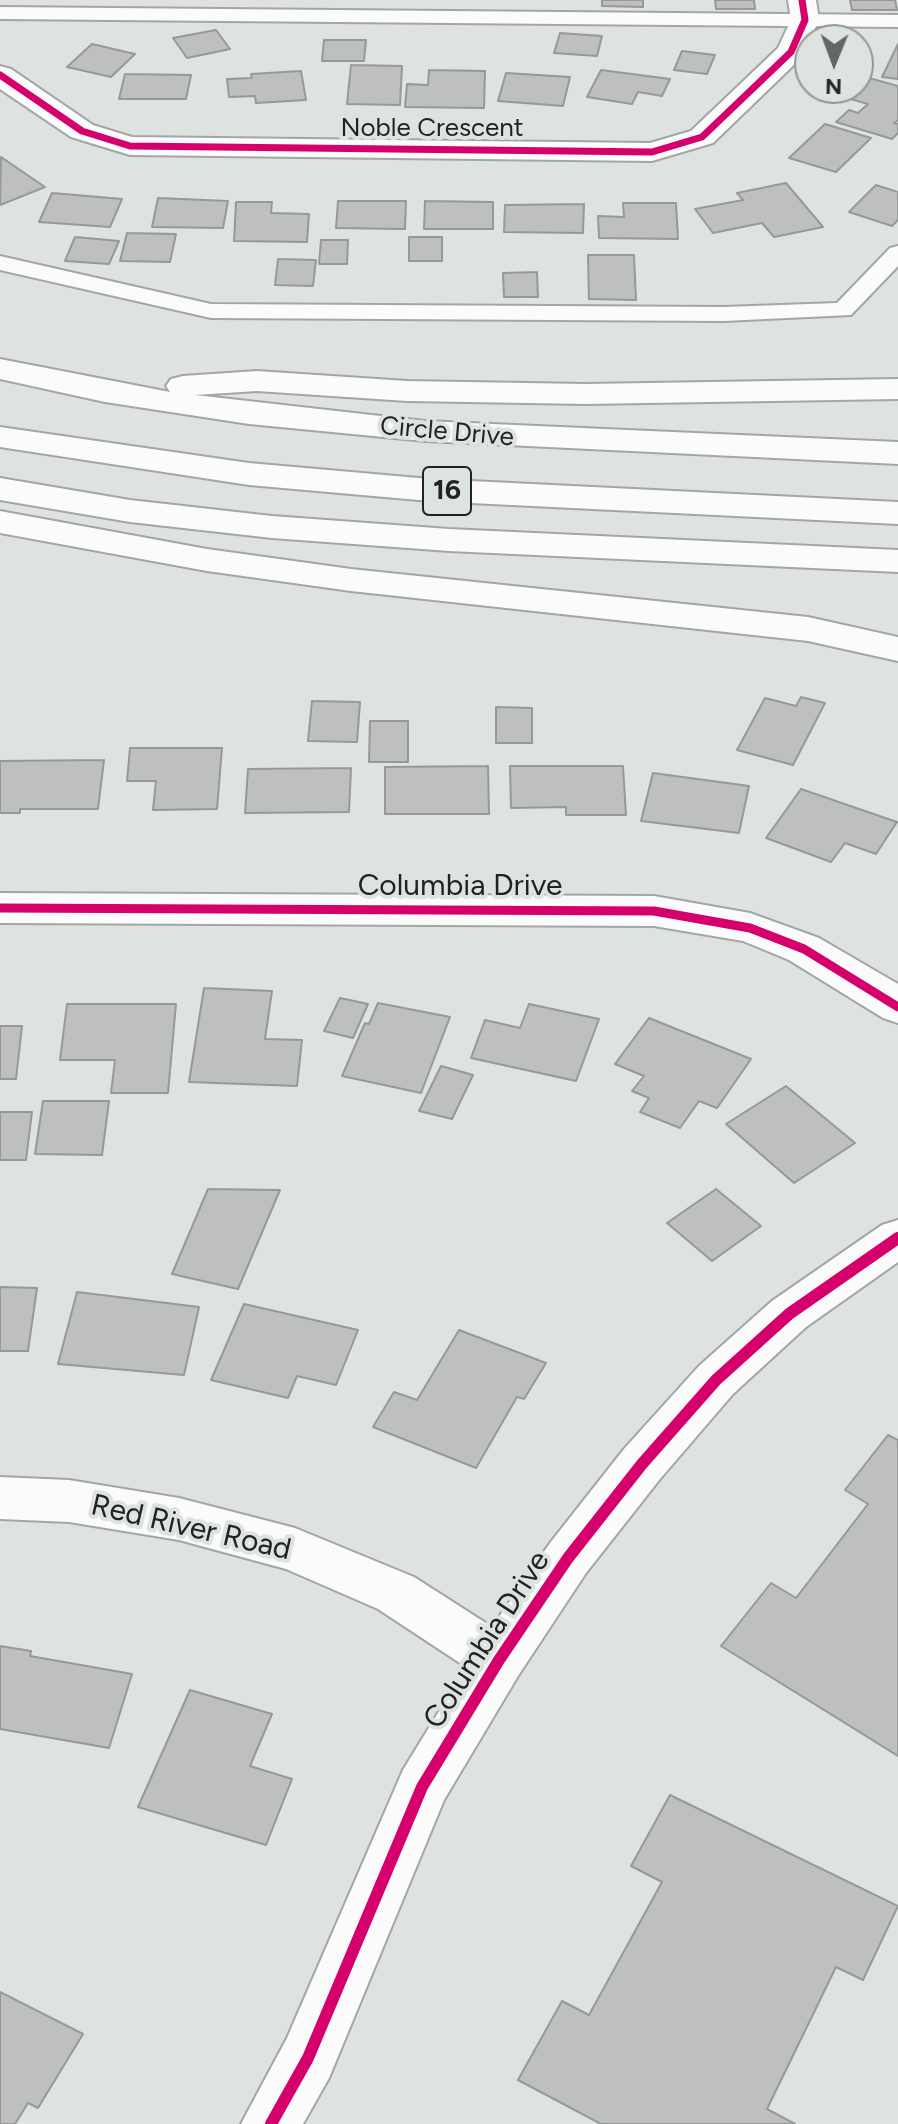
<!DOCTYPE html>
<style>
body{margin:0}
#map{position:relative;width:898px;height:2124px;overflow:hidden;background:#dee2e0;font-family:Figtree,sans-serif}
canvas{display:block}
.north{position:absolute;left:794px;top:24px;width:80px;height:80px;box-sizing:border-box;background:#dde3e0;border:2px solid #929694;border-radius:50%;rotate:181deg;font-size:22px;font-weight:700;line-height:32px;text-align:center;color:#212322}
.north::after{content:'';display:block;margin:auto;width:28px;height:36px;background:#636664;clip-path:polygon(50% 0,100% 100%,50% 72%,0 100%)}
</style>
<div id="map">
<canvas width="898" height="2124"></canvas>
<div class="north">N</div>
</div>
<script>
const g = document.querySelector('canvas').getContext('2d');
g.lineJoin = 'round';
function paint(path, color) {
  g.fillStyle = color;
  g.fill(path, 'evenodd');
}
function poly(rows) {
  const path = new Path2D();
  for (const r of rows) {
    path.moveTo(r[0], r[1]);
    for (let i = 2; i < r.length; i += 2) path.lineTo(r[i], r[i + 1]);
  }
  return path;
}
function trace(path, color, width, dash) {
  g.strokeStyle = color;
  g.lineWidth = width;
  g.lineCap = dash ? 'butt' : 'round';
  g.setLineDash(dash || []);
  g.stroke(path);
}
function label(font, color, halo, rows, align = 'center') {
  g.font = font + ' Figtree,sans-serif';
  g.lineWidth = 8;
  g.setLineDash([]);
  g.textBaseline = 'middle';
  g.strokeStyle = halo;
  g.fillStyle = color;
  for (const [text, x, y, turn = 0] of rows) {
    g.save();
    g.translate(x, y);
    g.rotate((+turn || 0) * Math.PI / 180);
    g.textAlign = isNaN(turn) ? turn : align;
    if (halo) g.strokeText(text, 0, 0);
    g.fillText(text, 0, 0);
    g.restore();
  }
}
const building = poly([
 [602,0,643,0,643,7,602,6,602,0],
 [715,0,754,0,755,9,716,9,715,0],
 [850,0,895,0,897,10,852,10,850,0],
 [216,30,230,49,187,58,173,38,216,30],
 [560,33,602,36,597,56,554,53,560,33],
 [324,40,366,40,364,61,322,61,324,40],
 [92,44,135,54,111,77,67,67,92,44],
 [898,44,898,79,882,77,898,44],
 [682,51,715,55,707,74,674,70,682,51],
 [351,65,402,66,400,105,347,104,351,65],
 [429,70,485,71,484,108,405,107,407,84,428,85,429,70],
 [601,70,670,79,662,96,638,92,632,104,587,97,601,70],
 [301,71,306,100,256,103,255,96,229,97,227,79,252,78,251,74,301,71],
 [506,73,570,77,563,106,498,101,506,73],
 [125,74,191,75,186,99,119,99,125,74],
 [869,78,898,86,898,120,894,123,898,124,898,133,892,139,836,122,849,110,858,113,868,104,847,98,869,78],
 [825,124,871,138,836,172,789,158,825,124],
 [1,157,45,187,0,205,1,157],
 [786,183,823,227,774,237,762,223,713,233,695,209,743,200,737,193,786,183],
 [876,185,898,192,898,220,892,226,849,212,876,185],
 [52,193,122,199,110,227,39,222,52,193],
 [158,198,228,201,223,228,152,227,158,198],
 [338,201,406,201,405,229,336,228,338,201],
 [425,201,493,202,493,229,424,229,425,201],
 [236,202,272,202,271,213,309,214,307,242,234,241,236,202],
 [623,203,676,203,678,239,599,238,598,216,624,217,623,203],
 [584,204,583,233,504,232,505,205,584,204],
 [127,233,176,234,170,262,120,261,127,233],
 [75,237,119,241,109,264,65,261,75,237],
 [409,237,442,237,442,261,409,261,409,237],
 [321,240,348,240,347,264,319,264,321,240],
 [588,255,634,255,636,300,589,299,588,255],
 [278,259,316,260,313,286,275,285,278,259],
 [537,272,538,297,504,297,503,273,537,272],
 [801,697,825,703,793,765,737,750,765,698,796,706,801,697],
 [312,701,360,702,357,742,308,741,312,701],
 [496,707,532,708,532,743,496,743,496,707],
 [370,721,408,721,408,762,369,762,370,721],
 [130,748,222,748,217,809,153,810,156,781,127,781,130,748],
 [104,760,98,809,20,809,20,813,0,813,0,761,104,760],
 [488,766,489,814,385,814,385,767,488,766],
 [510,766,623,766,626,815,566,815,566,807,511,808,510,766],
 [351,768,349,812,245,813,248,769,351,768],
 [653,773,749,786,739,833,641,821,653,773],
 [801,789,897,822,876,854,845,843,831,862,766,838,801,789],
 [204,988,272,991,265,1039,302,1040,297,1086,189,1082,204,988],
 [340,998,368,1004,353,1038,324,1031,340,998],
 [378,1003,450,1017,421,1093,342,1076,365,1023,369,1024,378,1003],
 [67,1004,176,1004,168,1093,111,1093,115,1060,60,1060,67,1004],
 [529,1004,599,1019,576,1081,471,1058,485,1020,520,1028,529,1004],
 [649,1018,751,1059,717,1108,699,1101,680,1128,640,1112,649,1098,632,1091,644,1076,615,1064,649,1018],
 [0,1026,22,1026,16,1079,0,1079,0,1026],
 [441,1066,473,1075,452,1119,419,1111,441,1066],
 [786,1086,855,1143,794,1183,726,1124,786,1086],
 [43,1101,109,1101,102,1155,35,1154,43,1101],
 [0,1112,32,1112,26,1160,0,1160,0,1112],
 [208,1189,280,1190,238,1289,172,1274,208,1189],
 [716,1189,761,1226,712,1261,667,1223,716,1189],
 [0,1287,37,1288,28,1351,0,1351,0,1287],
 [77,1292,199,1307,184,1375,58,1364,77,1292],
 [244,1304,358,1330,336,1385,297,1376,288,1398,211,1380,244,1304],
 [459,1330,546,1363,524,1399,517,1397,476,1468,373,1427,394,1392,417,1400,459,1330],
 [888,1435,898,1440,898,1756,721,1646,771,1583,796,1598,868,1504,845,1490,888,1435],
 [0,1646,31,1651,30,1656,132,1674,109,1748,0,1729,0,1646],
 [190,1690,272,1714,250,1766,292,1779,266,1845,138,1807,190,1690],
 [670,1795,898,1906,863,1980,836,1967,767,2109,795,2124,601,2124,518,2080,562,2001,589,2015,662,1882,631,1866,670,1795],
 [0,1992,83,2034,38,2108,28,2103,15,2124,0,2124,0,1992]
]);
paint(building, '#bdc0be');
trace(building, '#969997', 2);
const lane = poly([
 [0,7,898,15,898,27,0,19,0,7],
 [898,246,898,266,851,315,724,321,211,318,0,270,0,256,211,304,724,307,837,303,890,248,898,246]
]);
const street = poly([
 [788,0,816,0,819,20,801,58,713,143,652,161,130,155,71,137,0,89,0,66,11,69,93,125,132,137,650,143,691,131,778,48,791,20,788,0],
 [0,893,654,896,750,913,819,938,898,984,898,1023,883,1018,789,960,743,941,654,926,0,923,0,893],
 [898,1220,898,1262,806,1327,733,1394,660,1479,586,1573,518,1676,444,1800,329,2078,303,2124,241,2124,287,2038,403,1770,466,1667,378,1609,286,1569,179,1540,69,1522,0,1519,0,1477,69,1480,179,1498,295,1528,414,1577,492,1627,550,1543,624,1449,699,1366,772,1301,882,1225,898,1220]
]);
const highway = poly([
 [0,359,170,392,166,386,171,379,183,376,257,371,407,381,585,384,898,379,898,399,585,404,407,401,257,391,195,395,425,421,898,442,898,464,425,441,249,424,105,402,0,379,0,359],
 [0,427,249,463,430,479,898,502,898,524,430,501,249,485,0,447,0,427],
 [0,478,130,500,272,516,449,529,898,550,898,572,449,551,272,538,130,522,0,500,0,478],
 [0,511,207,549,351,569,808,617,898,637,898,661,808,641,351,591,207,571,0,533,0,511]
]);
trace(lane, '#a3a6a5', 4);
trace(street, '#a3a6a5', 4);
trace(highway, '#a3a6a5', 4);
paint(lane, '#fafbfa');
paint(street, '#fafbfa');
paint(highway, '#fafbfa');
trace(poly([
 [0,75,82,131,130,146,652,152,702,137,791,52,805,20,802,0]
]), '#d6006c', 7);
trace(poly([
 [0,908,654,911,750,928,804,949,898,1007]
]), '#d6006c', 9);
trace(poly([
 [271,2124,308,2058,422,1787,499,1660,568,1558,642,1464,716,1380,789,1314,898,1238]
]), '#d6006c', 12);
label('26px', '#212322', '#dde3e0', [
 ["Noble Crescent",432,128],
 ["Circle Drive",447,432,5]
]);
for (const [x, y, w] of [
 [447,491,48]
]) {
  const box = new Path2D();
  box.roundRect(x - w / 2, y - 24, w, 48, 6);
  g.fillStyle = '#dde3e0';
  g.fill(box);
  trace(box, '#212322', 2);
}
label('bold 28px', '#212322', null, [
 ["16",447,491]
]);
label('30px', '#212322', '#dde3e0', [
 ["Columbia Drive",460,886],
 ["Red River Road",191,1528,13],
 ["Columbia Drive",487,1640,-57]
]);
</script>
